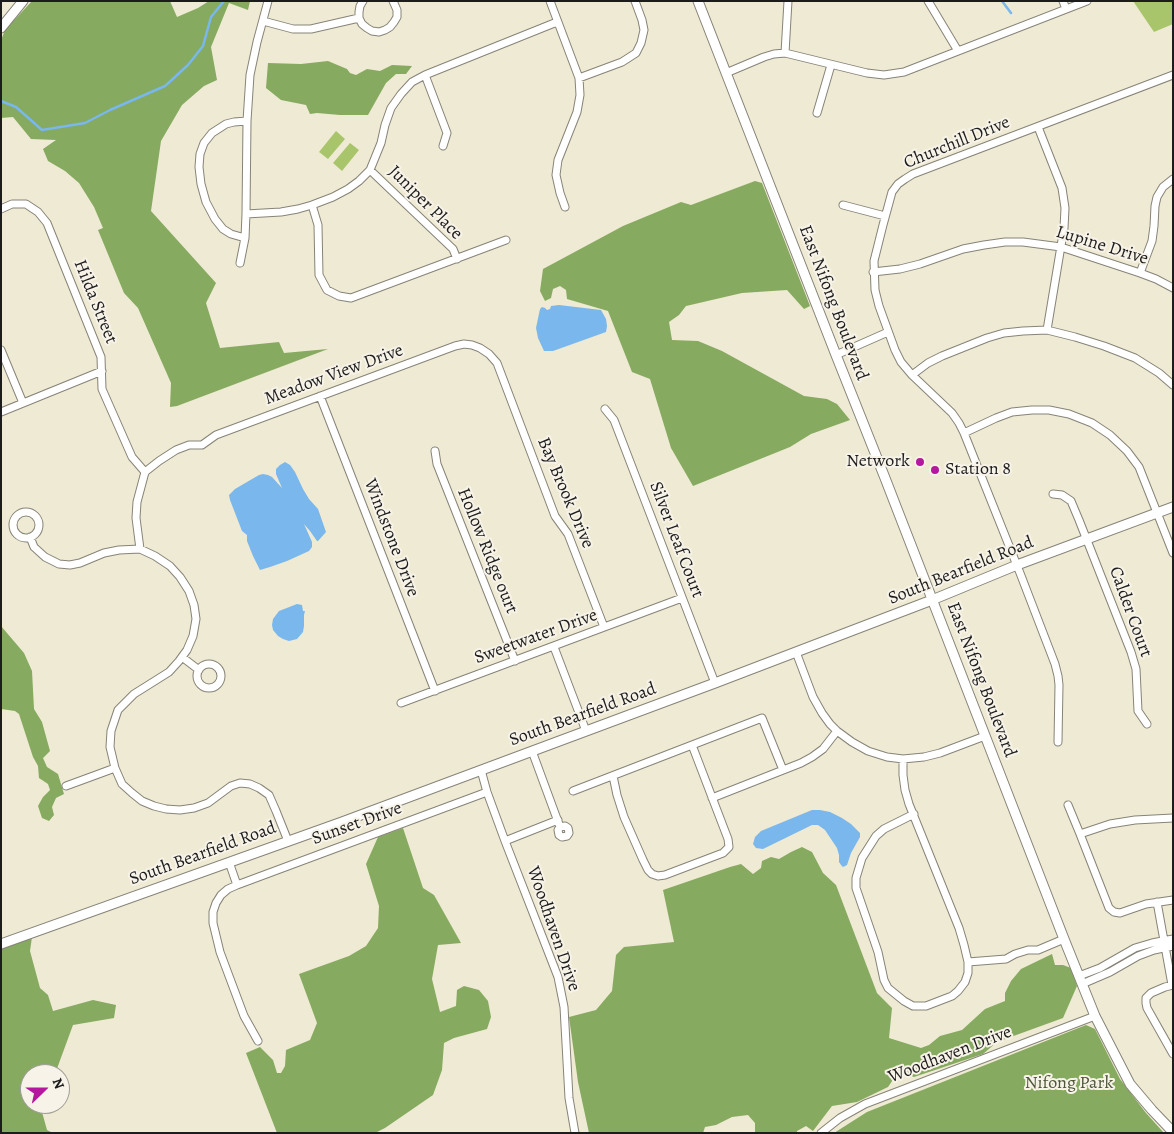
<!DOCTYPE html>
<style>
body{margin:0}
#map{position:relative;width:1174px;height:1134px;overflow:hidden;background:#efead3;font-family:Alegreya,serif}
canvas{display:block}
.frame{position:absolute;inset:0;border:2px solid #1c1c1c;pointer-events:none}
.north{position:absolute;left:20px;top:1064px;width:50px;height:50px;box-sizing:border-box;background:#f7f3e8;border:1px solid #9f9d96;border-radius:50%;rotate:68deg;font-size:14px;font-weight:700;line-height:20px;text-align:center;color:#1c1c1c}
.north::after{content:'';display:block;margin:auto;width:18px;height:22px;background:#b5179e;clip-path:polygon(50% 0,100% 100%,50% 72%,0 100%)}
</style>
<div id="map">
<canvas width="1174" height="1134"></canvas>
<div class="frame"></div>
<div class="north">N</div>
</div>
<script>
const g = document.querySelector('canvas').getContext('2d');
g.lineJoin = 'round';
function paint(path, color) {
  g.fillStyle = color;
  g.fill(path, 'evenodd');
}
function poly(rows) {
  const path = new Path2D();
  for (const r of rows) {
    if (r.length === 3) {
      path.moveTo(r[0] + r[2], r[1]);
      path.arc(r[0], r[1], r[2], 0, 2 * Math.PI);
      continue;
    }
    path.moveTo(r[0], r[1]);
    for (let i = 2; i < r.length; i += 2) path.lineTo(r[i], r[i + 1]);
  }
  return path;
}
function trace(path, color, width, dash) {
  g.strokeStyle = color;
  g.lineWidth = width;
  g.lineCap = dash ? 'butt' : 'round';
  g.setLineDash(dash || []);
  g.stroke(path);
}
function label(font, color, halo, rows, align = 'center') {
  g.font = font + ' Alegreya,serif';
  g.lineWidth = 4;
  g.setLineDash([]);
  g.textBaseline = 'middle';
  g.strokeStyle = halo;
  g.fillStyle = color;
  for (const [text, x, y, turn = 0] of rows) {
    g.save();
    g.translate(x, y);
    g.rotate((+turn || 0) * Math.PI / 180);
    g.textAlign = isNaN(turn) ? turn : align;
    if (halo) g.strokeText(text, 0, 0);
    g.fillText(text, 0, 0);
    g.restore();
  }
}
paint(poly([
 [1133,1,1173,1,1173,24,1154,32],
 [336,131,345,139,328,159,319,152],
 [350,143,359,150,342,171,333,163]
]), '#a9c56c');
paint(poly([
 [32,1,170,1,177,17,198,8,209,1,250,1,248,10,229,3,211,47,217,80,204,86,182,105,161,141,151,211,216,283,206,303,220,348,279,342,284,353,328,349,177,406,170,407,171,383,138,308,124,293,98,230,103,228,94,207,79,183,65,171,48,161,43,149,56,140,31,139,13,117,1,118,1,40,5,30],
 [328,61,347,69,350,73,356,75,367,69,380,71,392,65,412,66,406,74,396,74,386,83,368,115,340,115,317,113,310,114,306,105,281,100,266,88,268,63,301,64],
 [755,181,762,183,810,306,804,309,787,290,742,293,686,306,679,315,669,322,672,340,698,341,722,351,804,396,827,399,837,404,850,420,811,434,790,447,693,486,671,448,650,379,632,372,608,311,567,299,566,290,560,286,553,289,551,298,545,301,540,291,543,269,623,226,681,202,691,205],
 [1,626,24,653,32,671,34,709,42,722,50,751,43,758,47,767,58,774,64,794,56,798,52,807,54,815,49,821,42,818,38,806,43,797,50,790,48,784,39,778,38,766,33,757,19,714,15,711,1,709],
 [403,828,423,888,434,895,461,943,438,945,432,979,440,1012,456,1006,457,990,464,986,479,990,488,1001,491,1017,487,1029,454,1038,444,1043,442,1070,433,1095,385,1128,375,1133,277,1133,246,1053,260,1047,273,1060,277,1073,281,1073,285,1066,286,1050,310,1040,317,1023,299,974,349,956,366,946,378,928,379,906,366,864,378,837],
 [802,847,812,852,823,873,836,885,877,993,892,1008,889,1038,921,1048,929,1045,940,1036,962,1030,985,1009,1005,1001,1005,993,1011,981,1021,969,1052,954,1055,965,1063,965,1071,968,1077,986,1063,1018,997,1042,983,1054,914,1077,899,1071,888,1087,857,1102,832,1106,813,1131,806,1126,797,1131,797,1133,755,1133,755,1123,748,1115,732,1117,716,1125,705,1127,703,1133,589,1133,578,1082,569,1017,596,1010,612,991,616,955,624,947,674,942,663,890,730,867,741,864,753,874,761,868,762,861,771,857,779,859,791,852],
 [32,937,30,951,40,988,48,995,53,1011,93,1000,116,1005,114,1018,73,1025,55,1074,30,1074,30,1104,45,1104,42,1112,47,1130,53,1133,1,1133,1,948],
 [1086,1025,1095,1029,1120,1079,1146,1113,1164,1133,834,1133,867,1112]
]), '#86aa60');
paint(poly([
 [559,305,601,310,606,319,607,326,606,332,553,351,544,351,538,338,536,328,540,309,542,307,545,308,547,310,550,309,551,306],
 [285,462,290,465,295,472,303,489,309,499,318,509,326,532,318,541,317,541,310,531,304,524,312,542,312,547,309,551,287,561,270,567,260,570,253,556,247,541,247,535,242,531,230,500,229,495,235,489,259,475,263,474,268,475,272,477,282,488,276,474,276,469,280,465],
 [297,604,302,605,303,611,305,611,304,615,304,626,303,632,297,639,289,641,283,639,278,636,273,630,272,625,273,619,279,611],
 [812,810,820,810,830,812,842,818,851,824,860,833,860,837,851,853,847,865,843,867,841,865,839,862,839,855,837,848,825,830,818,825,812,825,763,849,756,848,753,844,755,837,761,831]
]), '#79b7ec');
trace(poly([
 [1002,1,1011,13],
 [1,101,16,107,42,130,85,123,110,110,165,86,188,65,203,46,211,17,224,1]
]), '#79b7ec', 2.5);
const minor = poly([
 [363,1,360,6,359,12,359,18,362,24,367,28,372,31,379,32,385,30,390,27,394,22,397,17,397,10,393,1],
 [550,1,579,78,580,95,577,112,558,160,556,175,560,193,565,207],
 [928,1,958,51],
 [1063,1,1066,9],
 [263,21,293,29,311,29,359,18],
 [785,53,788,1],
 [726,73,764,57,774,54,785,53,867,73,884,75,904,72,1087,1],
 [425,75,447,133,443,146],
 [579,78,622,62,636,53,641,43,644,30,642,20,635,1],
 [817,113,831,65],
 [1038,127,1062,188,1065,208,1064,228,1047,330],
 [370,170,453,249,457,259],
 [312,205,318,225,319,275,327,290,339,296,351,298,506,240],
 [843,205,885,216],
 [1,209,12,204,26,204,38,212,47,223,101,357,102,389,132,457,145,472],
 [246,214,281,212,298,209,312,205,333,197,348,189,359,181,370,170,381,143,385,125,391,108,401,94,412,82,425,75,557,22],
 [245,238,231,234,223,229,215,219,206,202,201,184,199,167,200,154,204,143,212,133,226,124,234,122,247,121],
 [240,263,245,238,246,214,247,121,250,75,257,42,268,1],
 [873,272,900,269,920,264,963,249,984,245,1005,242,1023,242,1061,247,1140,273,1156,279,1173,288],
 [1140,273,1152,241,1154,226,1155,206,1157,197,1163,187,1173,179],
 [1,350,23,403],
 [836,355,888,332],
 [912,375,928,363,942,356,987,338,1004,333,1023,331,1047,330,1075,337,1104,346,1135,358,1159,373,1173,385],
 [320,396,435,691],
 [605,409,614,420,715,683],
 [1,412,102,371],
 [964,433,996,418,1012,412,1032,410,1049,410,1069,414,1092,423,1110,435,1127,451,1139,467,1173,553],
 [435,451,437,464,515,661],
 [1053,494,1062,495,1071,501,1079,520,1131,652,1136,669,1138,711,1147,724],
 [26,525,13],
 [30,537,34,547,45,557,59,564,70,565,80,563,104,553,119,550,140,549,155,556,170,566,180,577,189,591,194,605,196,619,193,636,187,650,179,661,169,672,134,694,118,710,111,731,110,747,115,768,122,784,132,793,142,801,154,806,166,809,180,810,194,808,208,803,231,786,240,783,250,784,259,788,269,795,276,811,288,841],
 [140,549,136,518,137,502,145,472,159,461,176,450,189,445,202,445,216,435,455,346,464,344,472,345,480,348,489,354,497,363,555,516,568,534,604,627],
 [554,647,586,731],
 [796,652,813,697,822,713,830,724,837,731,852,742,868,751,887,757,903,759,924,757,940,753,985,736],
 [182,657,199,670],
 [209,676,12],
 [401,703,682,598],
 [1058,742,1059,685,1058,676,1055,664,1020,573,964,433,959,423,952,413,912,375,901,362,895,350,879,306,875,290,874,261,883,225,892,192,898,184,905,179,913,174,1173,75],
 [532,751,560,827,558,830,559,835,562,837,567,836,569,833,568,828,565,826,560,827],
 [903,759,903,775,905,790,909,804,959,928,964,945,968,962,968,973,965,982,958,991,952,996,926,1006,913,1006,904,1001,888,988,884,980,878,952,856,888,856,878,862,858,876,836,884,829,914,814],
 [481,770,487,792,505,841,558,977,564,1007,569,1098,575,1133],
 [613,776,617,795,624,817,643,860,648,870,652,874,658,876,665,875,723,853,729,847,728,839,692,745],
 [66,786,115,768],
 [573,791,762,718,783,770],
 [712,798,801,763,812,757,823,749,837,731],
 [1068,805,1080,834],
 [1173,818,1135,820,1110,824,1080,834,1109,908,1114,912,1120,913,1146,904,1173,900],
 [505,841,558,820],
 [229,862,237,885],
 [1157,902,1172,985],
 [968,962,1006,959,1015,954,1028,950,1038,950,1064,939],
 [1079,976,1100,968,1135,948,1152,943,1173,939],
 [1082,984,1110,972,1138,956,1154,950,1173,946],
 [1173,985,1165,987,1151,993,1146,998,1146,1003,1147,1008,1173,1054],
 [258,1041,244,1016,220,952,213,923,213,912,216,903,221,895,228,889,237,885,487,792],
 [821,1133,840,1118,865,1104,1095,1016]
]);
const tertiary = poly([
 [698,1,836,355,885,478,1064,939,1095,1016,1130,1084,1152,1110,1173,1132],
 [1,28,23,1],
 [1,944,342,822,715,683,932,600,1017,565,1173,507]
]);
trace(minor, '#868378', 9);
trace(tertiary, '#868378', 11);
trace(minor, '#fff', 7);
trace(tertiary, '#fff', 9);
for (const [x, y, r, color] of [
 [920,462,5,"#b5179e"],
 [935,470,5,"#b5179e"]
]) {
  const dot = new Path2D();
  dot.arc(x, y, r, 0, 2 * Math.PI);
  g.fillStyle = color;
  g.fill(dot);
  trace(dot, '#f7f3e8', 2);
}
label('18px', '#1c1c1c', '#f7f3e8', [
 ["Churchill Drive",957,143,-22],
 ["Juniper Place",425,203,45],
 ["Lupine Drive",1102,246,17],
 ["Hilda Street",95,302,68],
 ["East Nifong Boulevard",833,303,69],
 ["Meadow View Drive",334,375,-20],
 ["Bay Brook Drive",565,493,67],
 ["Windstone Drive",391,538,69],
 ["Silver Leaf Court",676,540,69],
 ["Hollow Ridge ourt",487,551,68],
 ["South Bearfield Road",961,571,-22],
 ["Calder Court",1130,612,70],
 ["Sweetwater Drive",536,637,-20],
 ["East Nifong Boulevard",981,680,69],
 ["South Bearfield Road",583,715,-20],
 ["Sunset Drive",357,824,-20],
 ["South Bearfield Road",203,854,-20],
 ["Woodhaven Drive",553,929,71],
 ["Woodhaven Drive",950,1055,-21]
]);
label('18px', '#1c1c1c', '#f7f3e8', [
 ["Network",910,462],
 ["Station 8",945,470,"left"]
], 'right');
label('18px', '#4d5738', '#f7f3e8', [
 ["Nifong Park",1069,1084]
]);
</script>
